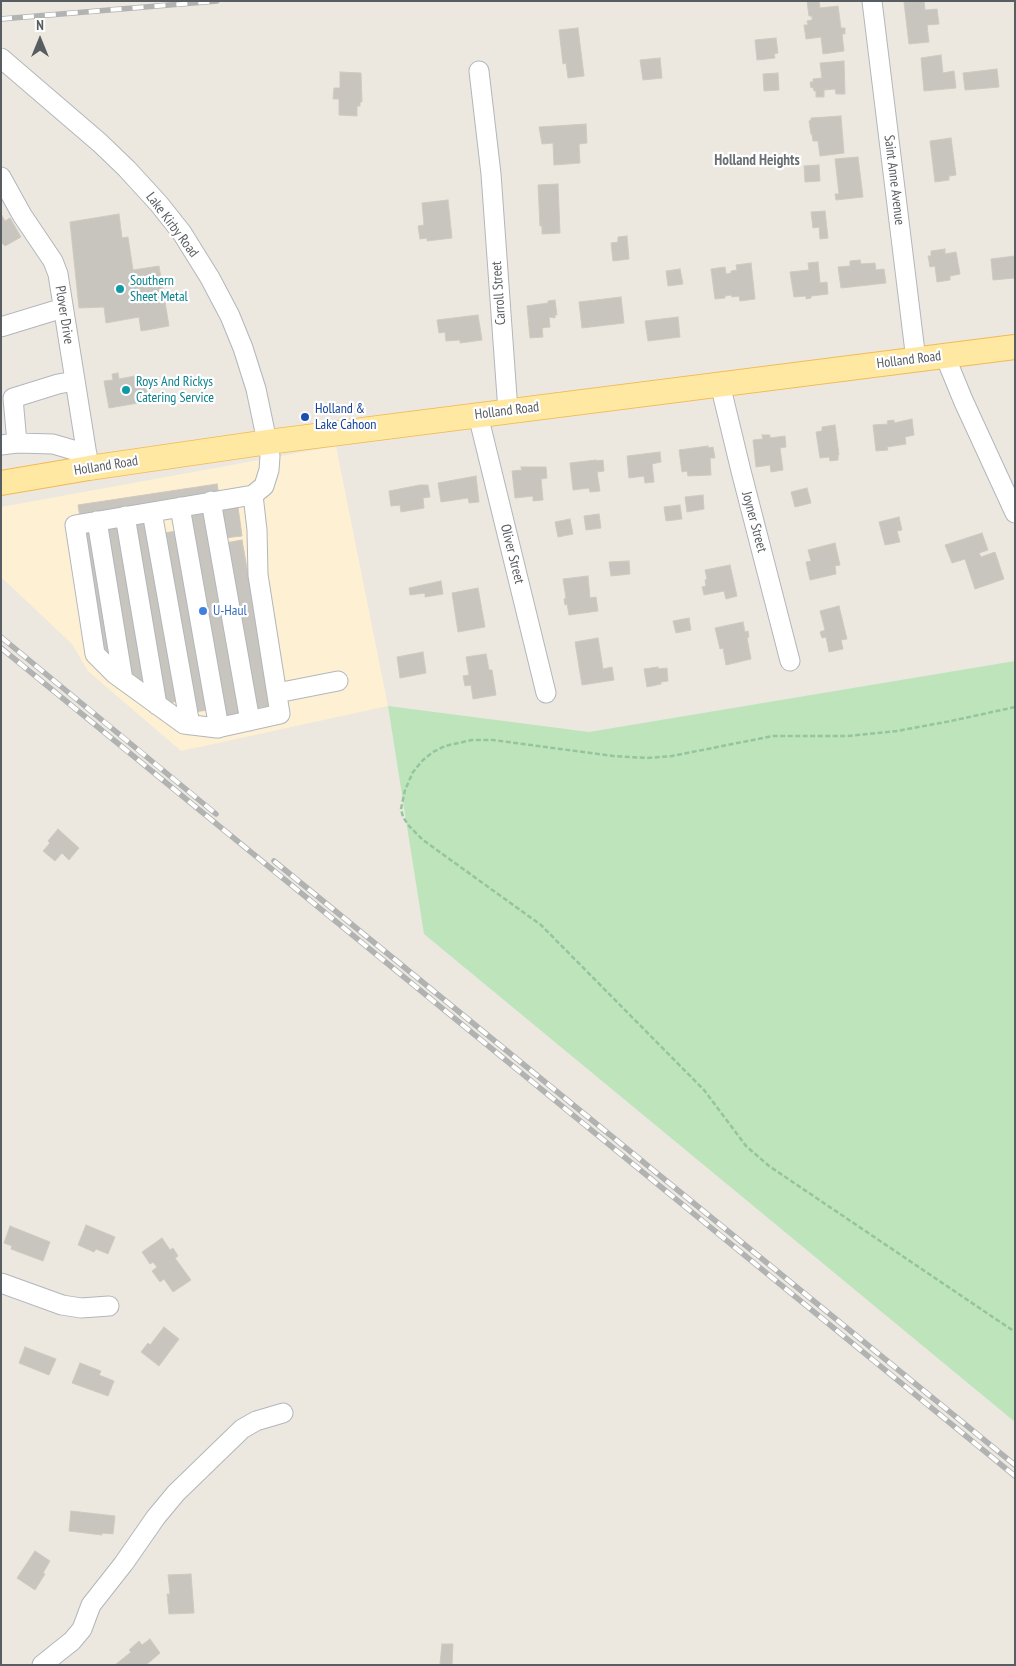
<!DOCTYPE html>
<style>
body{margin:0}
#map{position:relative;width:1016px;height:1666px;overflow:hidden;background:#ece8df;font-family:"PT Sans Narrow",sans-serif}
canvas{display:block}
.frame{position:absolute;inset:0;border:2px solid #585d61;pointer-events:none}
.north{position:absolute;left:15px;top:15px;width:50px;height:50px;-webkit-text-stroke:4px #fff;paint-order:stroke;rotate:0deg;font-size:14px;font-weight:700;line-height:20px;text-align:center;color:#585d61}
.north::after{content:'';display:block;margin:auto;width:18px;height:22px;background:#585d61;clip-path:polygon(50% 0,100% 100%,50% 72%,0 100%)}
</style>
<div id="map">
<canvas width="1016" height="1666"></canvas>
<div class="frame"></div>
<div class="north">N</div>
</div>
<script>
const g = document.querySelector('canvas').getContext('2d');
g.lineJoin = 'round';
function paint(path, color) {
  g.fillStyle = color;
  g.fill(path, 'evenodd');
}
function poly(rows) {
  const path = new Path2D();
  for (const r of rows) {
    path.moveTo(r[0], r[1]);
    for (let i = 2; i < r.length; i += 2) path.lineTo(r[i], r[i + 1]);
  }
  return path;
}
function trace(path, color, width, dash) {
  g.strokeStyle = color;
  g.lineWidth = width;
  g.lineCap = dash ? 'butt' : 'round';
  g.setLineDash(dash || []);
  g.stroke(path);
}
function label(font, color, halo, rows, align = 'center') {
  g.font = font + ' "PT Sans Narrow",sans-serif';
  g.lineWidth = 4.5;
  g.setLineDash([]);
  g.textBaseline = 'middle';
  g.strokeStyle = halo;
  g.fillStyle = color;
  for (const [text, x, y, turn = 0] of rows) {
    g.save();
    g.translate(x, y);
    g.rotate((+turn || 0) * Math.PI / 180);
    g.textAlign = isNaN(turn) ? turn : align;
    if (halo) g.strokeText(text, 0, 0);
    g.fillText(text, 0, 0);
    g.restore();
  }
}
paint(poly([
 [336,446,388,706,181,751,88,671,72,644,1,577,1,507]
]), '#fef0d2');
paint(poly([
 [1015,661,1015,1422,424,934,388,706,589,732]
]), '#bee4bb');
const building = poly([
 [807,1,819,1,820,8,838,6,841,28,845,28,845,34,842,34,844,51,823,54,821,37,806,39,804,25,808,25,807,21,812,20,812,16,809,16,807,1],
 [924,1,925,10,937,9,939,24,927,25,929,42,909,44,904,2,924,1],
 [578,28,584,76,568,78,566,63,563,64,559,30,578,28],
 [776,38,778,53,774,54,775,58,757,60,755,40,776,38],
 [941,55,943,73,954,71,956,88,924,91,921,58,941,55],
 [660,58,662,78,643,80,640,60,660,58],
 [844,61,845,94,836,94,835,89,824,90,824,97,816,97,816,91,814,91,813,87,811,88,810,82,813,82,813,79,822,78,820,63,844,61],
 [997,69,999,87,965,90,963,73,997,69],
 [340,72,361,73,362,102,360,102,360,106,357,106,357,116,339,115,339,99,333,99,334,88,340,88,340,72],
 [778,73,779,90,764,91,763,74,778,73],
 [841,116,844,153,820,156,818,141,813,141,812,134,811,134,809,121,811,120,811,118,841,116],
 [586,124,587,143,579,144,580,163,554,165,553,143,542,144,539,127,586,124],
 [951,138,956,175,949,176,949,180,935,182,930,141,951,138],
 [858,157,863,197,836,200,835,194,839,194,835,159,858,157],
 [819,165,820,181,805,182,804,166,819,165],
 [558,184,560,233,542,234,542,226,540,226,538,185,558,184],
 [448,200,452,238,427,241,427,238,420,239,418,226,424,225,422,203,448,200],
 [825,211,828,238,820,239,819,227,813,228,811,212,825,211],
 [1,214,5,221,10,218,21,237,5,246,1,242,1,214],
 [119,214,122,238,128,237,133,270,159,266,169,326,141,331,139,317,106,323,104,307,79,308,70,222,119,214],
 [627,236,629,259,613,261,611,243,618,242,618,237,627,236],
 [945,249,945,254,956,252,960,274,950,276,950,280,937,282,935,266,930,267,928,256,931,256,931,251,945,249],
 [1015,256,1015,278,993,280,991,259,1015,256],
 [860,260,861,264,875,263,876,270,884,269,886,283,841,288,838,267,850,266,850,261,860,260],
 [818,262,820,283,827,282,828,294,811,296,811,298,806,299,806,296,794,297,790,272,809,270,808,263,818,262],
 [751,263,755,299,740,301,739,296,732,297,731,295,725,296,725,298,715,299,711,269,725,267,726,274,731,273,731,271,737,270,736,265,751,263],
 [680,269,683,284,668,286,666,271,680,269],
 [621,297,624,323,582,328,579,302,621,297],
 [555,300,557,315,555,315,555,318,549,317,550,327,542,328,543,337,530,338,527,306,548,303,548,301,555,300],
 [478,315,482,340,460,343,460,340,446,341,445,332,439,333,437,320,478,315],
 [678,317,680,337,648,341,645,321,678,317],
 [118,373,119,379,140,375,142,387,145,386,149,398,143,399,144,402,109,408,104,381,113,380,112,374,118,373],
 [912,419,914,435,905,437,906,444,887,447,888,450,876,451,873,425,888,424,887,421,894,420,894,423,912,419],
 [835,425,839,455,838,455,838,460,830,461,829,457,820,458,816,432,822,431,822,427,835,425],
 [762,435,770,435,770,438,785,436,786,447,780,448,783,470,771,472,770,465,756,467,753,440,763,439,762,435],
 [708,446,708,448,713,447,715,458,710,458,711,475,688,476,687,471,682,472,679,450,708,446],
 [660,452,661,462,652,464,654,482,645,483,644,476,629,478,627,456,660,452],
 [596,460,596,461,603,460,604,471,597,472,600,491,590,492,589,488,573,490,570,463,596,460],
 [521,467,546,467,547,478,541,479,543,500,533,501,533,496,515,498,512,471,522,470,521,467],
 [476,476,479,502,469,503,468,498,441,502,438,483,476,476],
 [217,484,219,495,80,517,78,505,217,484],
 [420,485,428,485,430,497,423,498,424,508,401,512,400,505,391,506,389,491,420,485],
 [807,488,811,503,795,507,791,492,807,488],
 [703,495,704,509,687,512,685,497,703,495],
 [680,505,682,519,666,521,664,507,680,505],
 [238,507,242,536,224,538,220,510,238,507],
 [206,513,241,718,224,721,189,516,206,513],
 [599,514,601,528,586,530,584,516,599,514],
 [899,517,902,530,897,531,900,542,885,545,879,522,899,517],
 [570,519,573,534,558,537,555,522,570,519],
 [147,522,178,701,165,704,134,525,147,522],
 [120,527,146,679,133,682,107,529,120,527],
 [91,531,114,656,103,658,80,532,91,531],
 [177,531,208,710,194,712,164,533,177,531],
 [982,533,988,550,979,553,981,557,995,552,1004,579,975,589,965,559,952,563,945,545,982,533],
 [242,540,271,706,255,708,225,543,242,540],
 [835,543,840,565,835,566,836,574,810,580,806,562,811,561,808,550,835,543],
 [629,561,630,574,611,576,609,562,629,561],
 [730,565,737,596,726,599,724,591,704,595,702,587,706,586,705,580,707,579,705,570,730,565],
 [588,576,590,598,596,597,598,611,569,615,567,604,565,605,564,599,566,598,563,579,588,576],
 [441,581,443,594,425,597,425,593,410,595,409,588,441,581],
 [478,588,485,627,458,632,452,593,478,588],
 [839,606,847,639,841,640,843,649,829,652,826,637,822,638,820,632,825,630,820,611,839,606],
 [689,618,691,630,676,633,673,621,689,618],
 [743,622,745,632,748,631,749,637,747,638,751,659,726,665,723,648,720,649,715,628,743,622],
 [598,638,603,669,612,667,614,680,582,685,575,642,598,638],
 [423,652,426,673,400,678,397,657,423,652],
 [486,654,489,670,492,670,496,695,473,699,471,685,465,686,463,676,469,675,466,657,486,654],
 [658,667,658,669,667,668,668,681,661,682,661,684,647,687,644,669,658,667],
 [58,829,79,848,69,860,62,853,55,861,43,851,50,843,48,841,58,829],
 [86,1225,115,1237,108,1254,96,1249,94,1252,78,1245,86,1225],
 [10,1226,50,1242,43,1261,11,1249,12,1246,4,1243,10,1226],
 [162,1238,170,1250,173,1248,178,1256,175,1258,191,1280,173,1292,164,1279,160,1282,152,1271,157,1267,153,1262,150,1264,142,1252,162,1238],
 [164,1327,179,1339,159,1366,141,1352,148,1343,150,1345,164,1327],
 [25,1347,56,1359,49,1375,19,1363,25,1347],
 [80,1363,101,1371,99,1375,114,1381,108,1396,72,1383,80,1363],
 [71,1511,115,1516,113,1534,102,1533,102,1535,69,1531,71,1511],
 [35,1551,50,1561,43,1573,45,1574,35,1590,17,1578,35,1551],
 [191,1574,194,1613,169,1614,167,1594,170,1594,168,1575,191,1574],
 [150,1639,160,1653,146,1665,115,1665,131,1652,129,1650,139,1641,142,1645,150,1639],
 [442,1644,453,1644,452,1665,440,1664,442,1644]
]);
paint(building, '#c8c5bf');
trace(building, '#d0c9be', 1);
const minor = poly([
 [872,1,916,360],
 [1,58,100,143,127,169,159,204,182,233,210,278,230,316,243,348,256,389,270,456,269,470,264,486,253,495,75,525,95,654,115,674,184,724,217,728,280,714,258,575,257,530,253,495],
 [479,71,491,174,508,411],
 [1,177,22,215,53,261,58,274,89,468],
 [1,327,63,308],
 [945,356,963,400,1015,513],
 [720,384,741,471,790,661],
 [478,415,546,693],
 [17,443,13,398,58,384,75,381],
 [1,445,17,443,53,444,87,454],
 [211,501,250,721],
 [180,507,219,728],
 [152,512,190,725],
 [125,516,157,705],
 [97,521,123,680],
 [277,693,338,681],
 [1,1283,62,1305,81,1308,109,1306],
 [42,1665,72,1641,82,1629,91,1605,124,1563,156,1517,176,1493,242,1429,256,1421,283,1413]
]);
const major = poly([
 [1,483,89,468,268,442,1015,347]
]);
trace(minor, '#b2b6bb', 21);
trace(major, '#f2b953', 26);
trace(poly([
 [1015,707,951,721,897,731,848,736,773,736,672,756,647,758,613,756,493,740,472,740,445,746,433,752,423,760,413,772,405,790,401,809,403,817,409,826,423,840,541,925,704,1090,746,1146,769,1166,1015,1332]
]), '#94c59e', 2.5, [5, 2.5]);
trace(minor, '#fff', 19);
trace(major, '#ffe8a1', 24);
const rail = poly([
 [1,19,217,1],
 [1,637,216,814],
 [1,648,1015,1476],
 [274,861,1015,1465]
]);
trace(rail, '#b1b2b2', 5.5);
trace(rail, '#fff', 4, [11]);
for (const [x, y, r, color] of [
 [120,289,5,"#0f9aa8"],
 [126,390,5,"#0f9aa8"],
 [305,417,5,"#1a4fb4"],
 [203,611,5,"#3f7fe0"]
]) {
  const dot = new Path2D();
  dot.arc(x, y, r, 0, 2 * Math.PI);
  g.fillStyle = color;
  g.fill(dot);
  trace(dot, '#fff', 2);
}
label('14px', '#585d61', '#fff', [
 ["Saint Anne Avenue",894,180,83],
 ["Lake Kirby Road",172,225,53],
 ["Carroll Street",499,293,-94],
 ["Plover Drive",64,315,81],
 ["Holland Road",909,360,-7],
 ["Holland Road",507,411,-7],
 ["Holland Road",106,466,-9],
 ["Joyner Street",754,522,75],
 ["Oliver Street",512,554,76]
]);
label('14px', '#0d838f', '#fff', [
 ["Southern",130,281],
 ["Sheet Metal",130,297],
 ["Roys And Rickys",136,382],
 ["Catering Service",136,398]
], 'left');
label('14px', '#164399', '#fff', [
 ["Holland &",315,409],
 ["Lake Cahoon",315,425]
], 'left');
label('14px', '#366cbe', '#fff', [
 ["U-Haul",213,611]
], 'left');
label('bold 15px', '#696f73', '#fff', [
 ["Holland Heights",757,161]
]);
</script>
